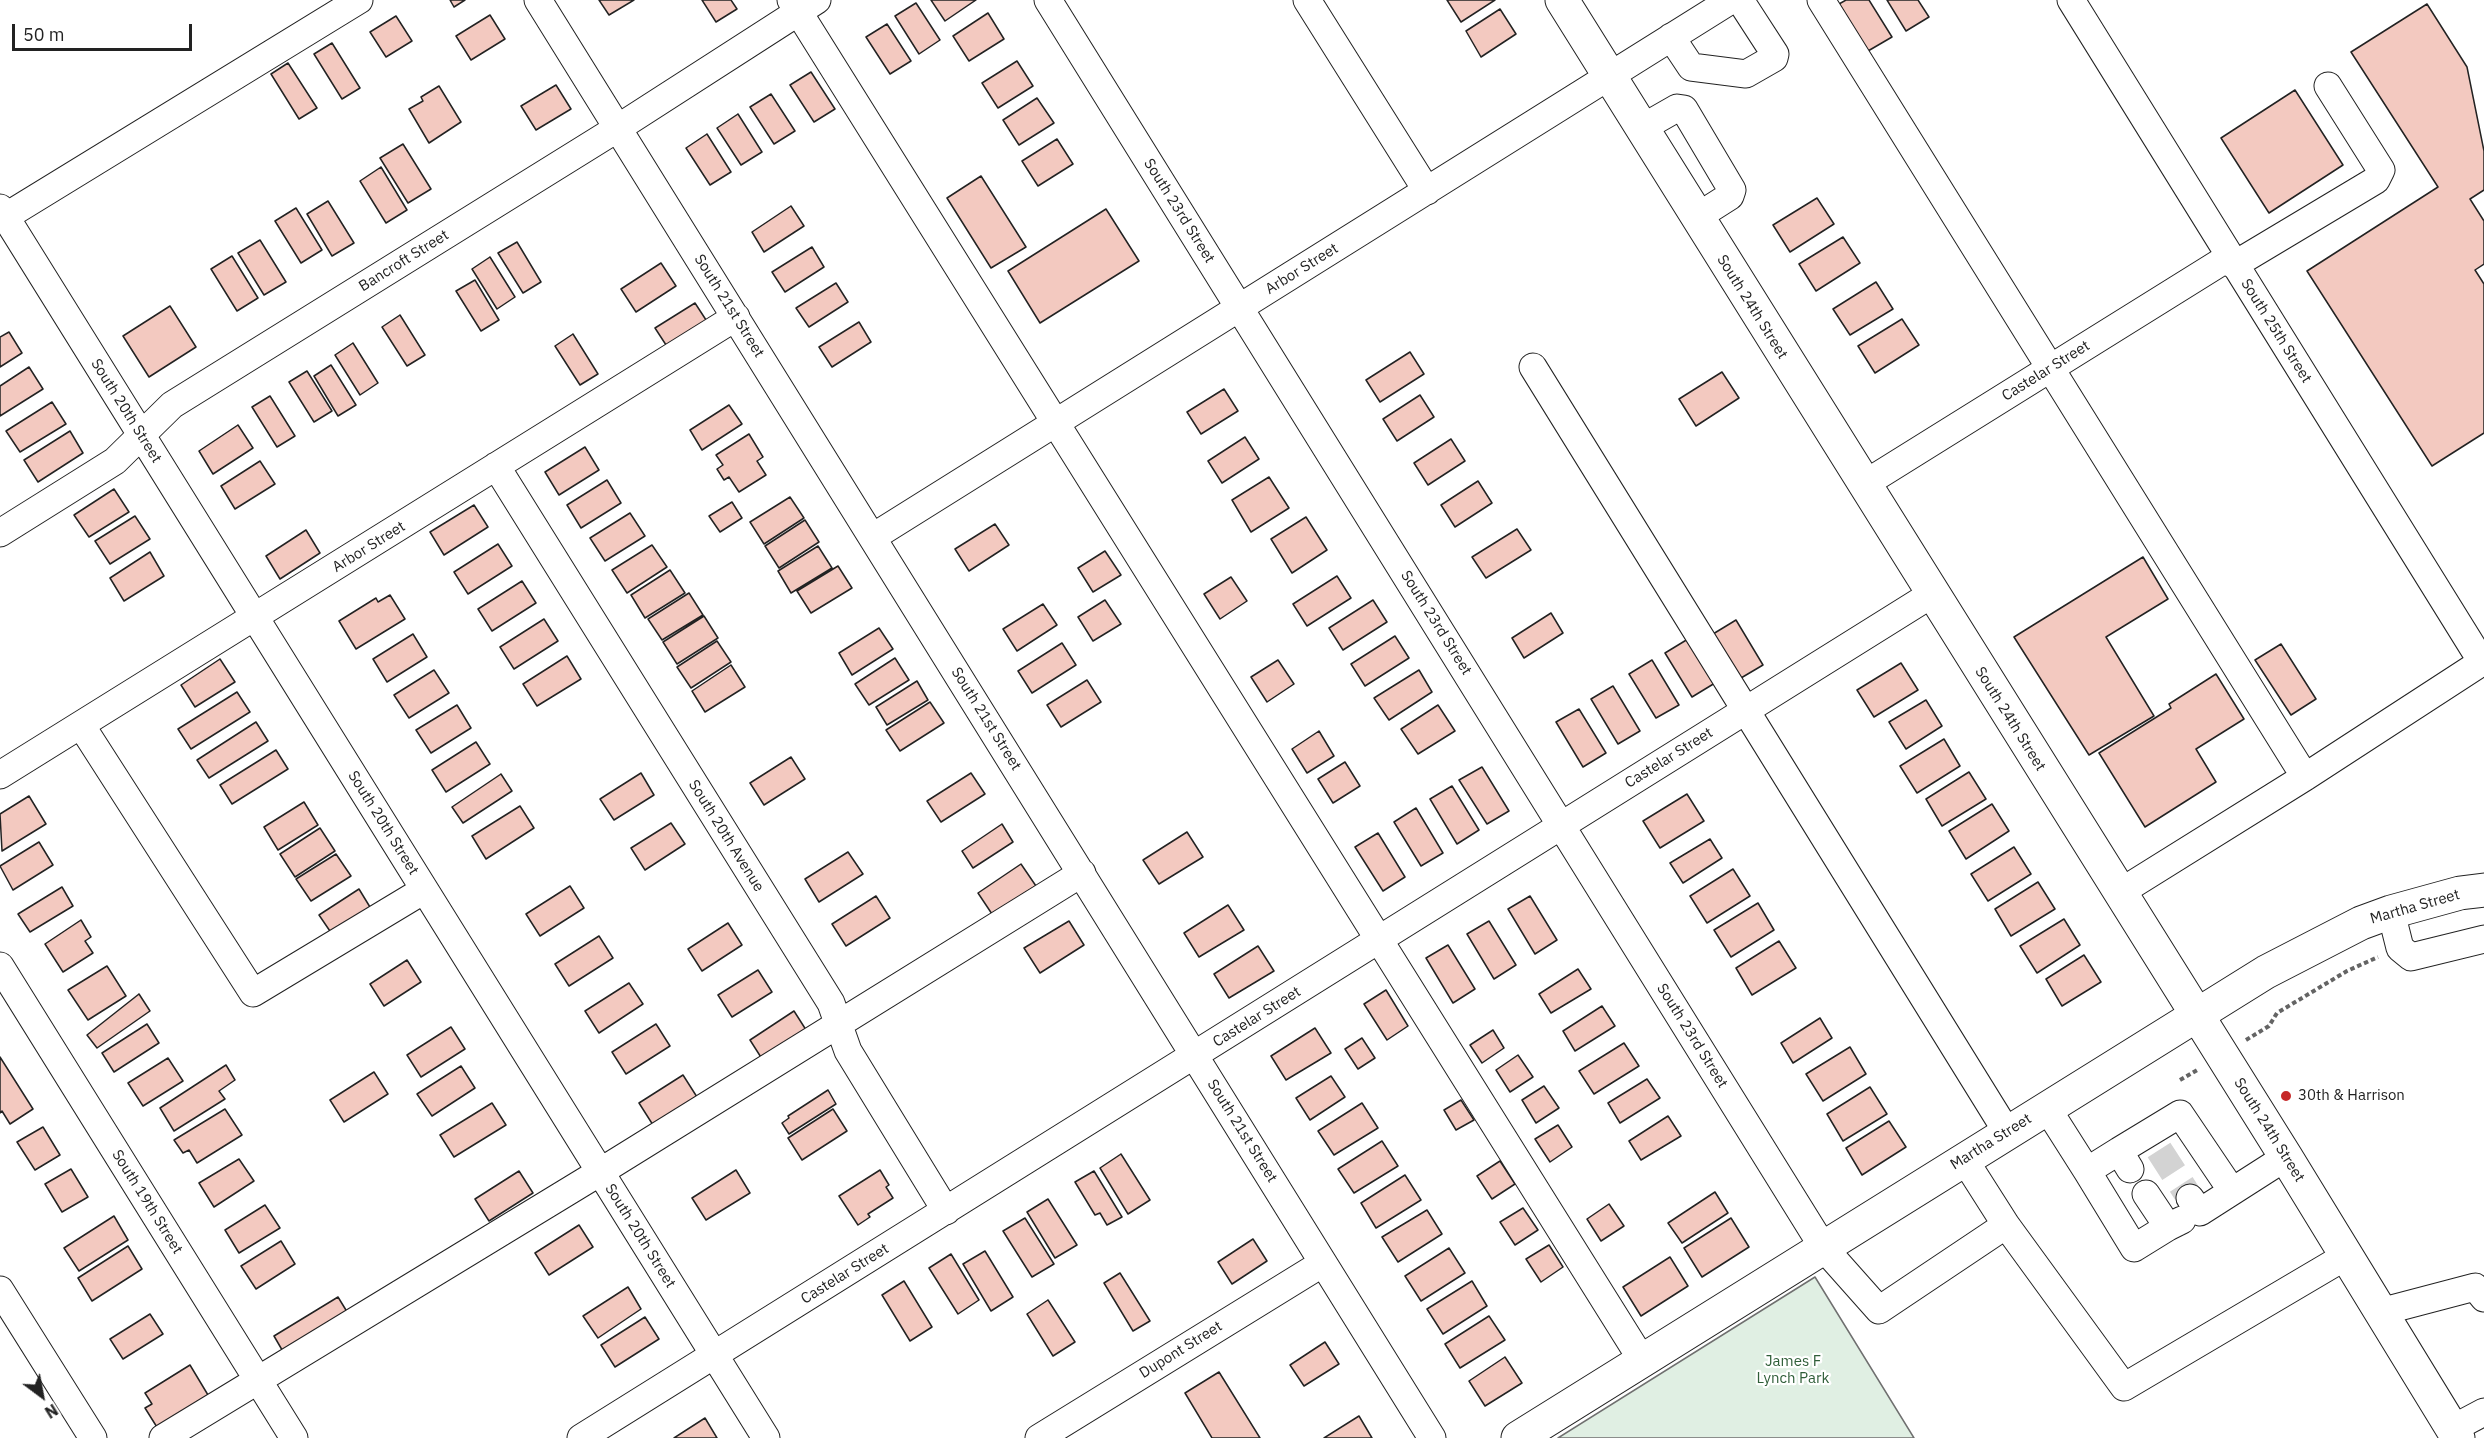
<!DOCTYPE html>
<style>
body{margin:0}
#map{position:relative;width:2484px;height:1438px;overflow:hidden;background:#fff;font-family:"IBM Plex Sans",sans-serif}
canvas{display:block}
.north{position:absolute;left:12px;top:1366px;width:60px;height:60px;-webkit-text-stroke:4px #fff;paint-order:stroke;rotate:148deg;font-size:16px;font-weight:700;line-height:24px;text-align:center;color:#222}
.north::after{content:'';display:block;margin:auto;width:21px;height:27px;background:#222;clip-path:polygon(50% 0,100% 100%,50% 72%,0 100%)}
.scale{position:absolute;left:12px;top:24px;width:180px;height:27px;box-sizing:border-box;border:3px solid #222;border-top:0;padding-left:8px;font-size:18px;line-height:21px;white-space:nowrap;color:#222;-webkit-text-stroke:4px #fff;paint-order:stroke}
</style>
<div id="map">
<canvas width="2484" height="1438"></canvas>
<div class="north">N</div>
<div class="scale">50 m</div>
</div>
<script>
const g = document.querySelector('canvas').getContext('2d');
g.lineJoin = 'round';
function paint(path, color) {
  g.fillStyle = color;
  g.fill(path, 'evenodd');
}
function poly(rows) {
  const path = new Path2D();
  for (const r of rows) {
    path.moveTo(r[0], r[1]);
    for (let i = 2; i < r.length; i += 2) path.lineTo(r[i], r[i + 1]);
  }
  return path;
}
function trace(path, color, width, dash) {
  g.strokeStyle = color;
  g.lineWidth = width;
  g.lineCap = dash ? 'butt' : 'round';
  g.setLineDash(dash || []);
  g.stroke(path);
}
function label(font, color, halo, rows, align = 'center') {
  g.font = font + ' "IBM Plex Sans",sans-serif';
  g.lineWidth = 4.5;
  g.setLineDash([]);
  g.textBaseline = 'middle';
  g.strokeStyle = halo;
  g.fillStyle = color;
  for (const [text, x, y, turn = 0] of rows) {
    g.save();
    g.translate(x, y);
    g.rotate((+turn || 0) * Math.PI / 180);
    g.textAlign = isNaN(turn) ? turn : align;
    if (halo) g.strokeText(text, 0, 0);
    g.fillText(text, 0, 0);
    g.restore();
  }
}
const green = poly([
 [1815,1277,1914,1438,1558,1438,1815,1277]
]);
paint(green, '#e0efe3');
trace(green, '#6f6f6f', 1.5);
const building = poly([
 [450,0,465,0,454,7,450,0],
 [599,0,634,0,609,15,599,0],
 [702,0,731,0,737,9,716,22,702,0],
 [931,0,976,0,945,21,931,0],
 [1447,0,1495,0,1461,22,1447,0],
 [1846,0,1869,0,1892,37,1868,51,1839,4,1846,0],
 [1887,0,1918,0,1929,17,1906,31,1887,0],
 [916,3,940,40,919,54,895,16,916,3],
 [2427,4,2467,67,2484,151,2484,190,2470,199,2484,221,2484,264,2475,270,2484,284,2484,433,2432,466,2307,271,2438,187,2351,52,2427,4],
 [1500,9,1516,34,1481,57,1466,31,1500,9],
 [988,13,1004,39,969,61,953,36,988,13],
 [490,15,505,39,471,60,456,36,490,15],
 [396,16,412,41,386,57,370,32,396,16],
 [887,24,911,61,890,74,866,37,887,24],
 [332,43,360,88,342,99,314,54,332,43],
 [1017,61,1033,86,998,108,982,83,1017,61],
 [288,63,317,108,299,119,271,74,288,63],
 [811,72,835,109,814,122,790,85,811,72],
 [556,85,571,109,536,130,521,106,556,85],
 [439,86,461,122,429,143,409,109,423,101,421,97,439,86],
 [2295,90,2343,165,2269,213,2221,138,2295,90],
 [771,94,795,131,774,144,750,107,771,94],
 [1037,98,1054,123,1019,145,1003,120,1037,98],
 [738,114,762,152,741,165,717,128,738,114],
 [707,134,731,172,710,185,686,148,707,134],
 [1057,139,1073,164,1038,186,1022,161,1057,139],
 [403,144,431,189,408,203,380,158,403,144],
 [381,167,407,210,386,223,360,181,381,167],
 [981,176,1026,247,991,268,947,198,981,176],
 [1817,198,1834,224,1790,252,1773,225,1817,198],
 [328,201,354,243,332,256,307,214,328,201],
 [791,206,804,226,764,252,752,232,791,206],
 [296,208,322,250,301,263,275,221,296,208],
 [1106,209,1139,261,1040,323,1008,271,1106,209],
 [1843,237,1860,263,1816,291,1799,264,1843,237],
 [260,240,286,282,264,295,238,253,260,240],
 [517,242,541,282,523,293,498,253,517,242],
 [812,247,824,267,785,292,772,272,812,247],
 [232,256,258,298,237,311,211,269,232,256],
 [490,257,515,297,497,309,472,269,490,257],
 [661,263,676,286,636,312,621,289,661,263],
 [475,280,499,320,481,331,456,291,475,280],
 [1876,282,1893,309,1850,335,1833,309,1876,282],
 [836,283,848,302,809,327,796,308,836,283],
 [695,303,708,323,668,348,655,328,695,303],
 [170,306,196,347,149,377,123,336,170,306],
 [400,315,425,355,407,366,382,327,400,315],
 [1902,319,1919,345,1875,373,1858,346,1902,319],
 [859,322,871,342,832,367,819,347,859,322],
 [9,332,22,353,0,367,0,337,9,332],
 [573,334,598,374,580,385,555,346,573,334],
 [353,343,378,383,360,395,335,355,353,343],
 [1410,352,1424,374,1380,402,1366,380,1410,352],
 [331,365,356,405,338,416,314,376,331,365],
 [29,367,43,389,0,416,0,386,29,367],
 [307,371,332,411,314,422,289,382,307,371],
 [1722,372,1739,398,1696,426,1679,399,1722,372],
 [1224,389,1238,411,1201,434,1187,412,1224,389],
 [1420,395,1434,417,1397,441,1383,419,1420,395],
 [270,396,295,436,277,447,252,407,270,396],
 [52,402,66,424,20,452,6,431,52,402],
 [729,405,742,424,702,450,690,430,729,405],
 [238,425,253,448,213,474,199,451,238,425],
 [70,431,83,453,38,482,24,460,70,431],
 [749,434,763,457,757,461,766,475,739,492,729,477,724,480,717,469,723,465,716,455,749,434],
 [1245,437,1259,459,1222,483,1208,461,1245,437],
 [1451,439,1465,461,1428,485,1414,463,1451,439],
 [585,447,599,470,559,495,545,472,585,447],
 [260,461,275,484,235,509,221,486,260,461],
 [1269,477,1289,508,1251,532,1232,500,1269,477],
 [607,480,621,503,581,528,567,505,607,480],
 [1478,481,1492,503,1455,527,1441,505,1478,481],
 [114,489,129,512,89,537,74,515,114,489],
 [790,497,804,518,764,544,750,522,790,497],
 [732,502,742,518,720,532,709,516,732,502],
 [474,505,488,527,444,555,430,532,474,505],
 [630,513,645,536,605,561,590,538,630,513],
 [135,516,150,539,110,564,95,541,135,516],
 [1306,517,1327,550,1292,573,1271,539,1306,517],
 [805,520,819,542,779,568,765,546,805,520],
 [995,524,1009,545,969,571,955,549,995,524],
 [1517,529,1531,550,1486,578,1472,557,1517,529],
 [306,530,320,553,280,579,266,556,306,530],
 [498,544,512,566,468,594,454,572,498,544],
 [652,545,667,567,627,593,612,570,652,545],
 [818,546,832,568,791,593,778,571,818,546],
 [1105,551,1121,575,1093,592,1078,568,1105,551],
 [150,552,164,576,124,601,110,578,150,552],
 [2143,557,2168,599,2106,637,2154,716,2089,755,2014,637,2143,557],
 [838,566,852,588,811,613,797,591,838,566],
 [670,570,685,593,645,618,631,595,670,570],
 [1337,576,1351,598,1307,626,1293,604,1337,576],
 [1231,577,1247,601,1220,619,1204,594,1231,577],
 [522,581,536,603,492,631,478,609,522,581],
 [689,593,703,615,662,640,648,619,689,593],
 [390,595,405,619,356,649,339,621,376,598,378,602,390,595],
 [1105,600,1121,624,1093,641,1078,617,1105,600],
 [1373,600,1387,622,1343,650,1329,628,1373,600],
 [1043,604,1057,625,1017,651,1003,629,1043,604],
 [1551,613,1563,633,1524,658,1512,638,1551,613],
 [704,616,718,638,677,664,663,642,704,616],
 [544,619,558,641,514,669,500,647,544,619],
 [1736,620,1763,665,1741,678,1713,634,1736,620],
 [879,628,893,649,852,675,839,653,879,628],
 [413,634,427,657,387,682,373,659,413,634],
 [1395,636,1409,658,1365,686,1351,664,1395,636],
 [1688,639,1715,683,1692,697,1665,653,1688,639],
 [717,641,731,662,691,688,677,667,717,641],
 [1062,643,1076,665,1032,693,1018,671,1062,643],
 [2281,644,2316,699,2291,715,2255,660,2281,644],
 [567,656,581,679,537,706,523,684,567,656],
 [895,658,909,680,869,705,855,684,895,658],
 [220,659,235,682,195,707,181,685,220,659],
 [1278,660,1294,684,1267,702,1251,677,1278,660],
 [1652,660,1679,705,1656,718,1629,674,1652,660],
 [1901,663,1918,690,1874,717,1857,690,1901,663],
 [731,665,745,687,705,712,692,691,731,665],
 [434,670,449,693,409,718,394,695,434,670],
 [1419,670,1432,692,1389,720,1374,698,1419,670],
 [2216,674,2244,719,2196,749,2216,782,2145,827,2099,753,2171,708,2169,704,2216,674],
 [1087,680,1101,702,1061,727,1047,705,1087,680],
 [917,681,928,700,887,725,876,707,917,681],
 [1613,686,1640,731,1618,744,1591,699,1613,686],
 [237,692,250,712,191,749,178,729,237,692],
 [1926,700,1942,726,1906,749,1889,722,1926,700],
 [930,702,944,723,900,751,886,730,930,702],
 [457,705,471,728,431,753,416,730,457,705],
 [1438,705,1455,731,1418,754,1401,729,1438,705],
 [1579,709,1606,753,1583,767,1556,722,1579,709],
 [256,722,268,741,209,778,197,760,256,722],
 [1319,731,1334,756,1307,773,1292,749,1319,731],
 [1944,739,1960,766,1917,793,1900,766,1944,739],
 [476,742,490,764,446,792,432,770,476,742],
 [276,750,288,769,232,804,220,785,276,750],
 [791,757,805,779,764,805,750,783,791,757],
 [1345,762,1360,786,1333,803,1318,779,1345,762],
 [1482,767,1509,811,1487,824,1459,780,1482,767],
 [1969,772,1986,799,1942,826,1926,799,1969,772],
 [641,773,654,795,614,820,600,799,641,773],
 [971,773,985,794,941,822,927,801,971,773],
 [501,774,512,791,463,823,452,807,501,774],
 [1452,786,1479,830,1457,844,1430,799,1452,786],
 [1687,794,1704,821,1660,848,1643,821,1687,794],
 [29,796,46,824,2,851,0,814,29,796],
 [304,802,318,825,278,850,264,827,304,802],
 [1992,804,2009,831,1966,859,1949,831,1992,804],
 [520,806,534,828,486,859,472,836,520,806],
 [1416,808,1443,853,1421,866,1394,822,1416,808],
 [671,823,685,844,645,870,631,848,671,823],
 [1002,824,1013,842,973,868,962,851,1002,824],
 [320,828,335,851,295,877,280,854,320,828],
 [1187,832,1203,857,1159,884,1143,860,1187,832],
 [1378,833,1405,877,1383,891,1355,847,1378,833],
 [1710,839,1722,858,1683,883,1670,863,1710,839],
 [39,842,53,865,13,890,0,866,39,842],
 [2014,847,2031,874,1988,901,1971,874,2014,847],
 [848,852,863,874,819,902,805,879,848,852],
 [336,854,351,876,311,901,296,879,336,854],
 [1021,864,1036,886,992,914,978,893,1021,864],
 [1733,869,1750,896,1707,923,1690,896,1733,869],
 [2038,882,2055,909,2011,936,1995,909,2038,882],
 [570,886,584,908,540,936,526,914,570,886],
 [62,887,73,906,30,932,18,914,62,887],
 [359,889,373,912,334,937,319,915,359,889],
 [876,896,890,918,846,946,832,924,876,896],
 [1530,896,1557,940,1535,954,1508,909,1530,896],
 [1758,903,1774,930,1731,957,1714,930,1758,903],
 [1228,905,1244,930,1199,957,1184,933,1228,905],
 [2064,919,2080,945,2037,973,2020,946,2064,919],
 [81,920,91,937,85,941,93,953,63,972,45,944,81,920],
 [1069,921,1084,945,1040,973,1024,948,1069,921],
 [1489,921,1516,965,1494,979,1467,934,1489,921],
 [728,923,742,945,702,971,688,949,728,923],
 [599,936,613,958,569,986,555,964,599,936],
 [1779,941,1796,968,1752,995,1736,968,1779,941],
 [1448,945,1475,989,1453,1003,1426,958,1448,945],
 [1258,946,1274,971,1229,998,1214,974,1258,946],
 [2084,955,2101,982,2062,1006,2046,979,2084,955],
 [407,960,421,982,384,1006,370,984,407,960],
 [107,966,126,996,88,1020,68,990,107,966],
 [1578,969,1591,989,1551,1013,1539,994,1578,969],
 [758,970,772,992,732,1017,718,995,758,970],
 [629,983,643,1004,599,1033,585,1011,629,983],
 [1386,990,1408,1026,1387,1040,1364,1004,1386,990],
 [139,994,150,1011,97,1048,87,1035,139,994],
 [1602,1006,1615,1026,1575,1051,1563,1031,1602,1006],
 [794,1011,808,1033,764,1062,750,1040,794,1011],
 [1820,1018,1832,1038,1793,1063,1781,1043,1820,1018],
 [147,1024,159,1043,114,1072,102,1053,147,1024],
 [656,1024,670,1046,626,1074,612,1052,656,1024],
 [451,1027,465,1049,421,1077,407,1055,451,1027],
 [1315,1028,1331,1053,1286,1080,1271,1056,1315,1028],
 [1493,1030,1504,1048,1482,1063,1470,1045,1493,1030],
 [1362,1038,1375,1058,1358,1069,1345,1049,1362,1038],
 [1624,1043,1639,1066,1594,1094,1579,1071,1624,1043],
 [1850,1047,1866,1074,1823,1101,1806,1074,1850,1047],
 [1518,1055,1533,1077,1510,1092,1496,1070,1518,1055],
 [0,1057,33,1109,10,1124,2,1111,0,1113,0,1057],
 [168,1058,183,1081,143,1106,128,1083,168,1058],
 [226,1065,235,1080,219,1091,225,1099,174,1131,160,1108,226,1065],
 [461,1066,475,1088,432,1116,417,1094,461,1066],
 [374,1072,388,1094,344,1122,330,1100,374,1072],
 [683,1075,697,1097,653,1125,639,1103,683,1075],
 [1331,1076,1345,1097,1310,1120,1296,1098,1331,1076],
 [1647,1079,1660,1098,1620,1123,1608,1103,1647,1079],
 [1544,1086,1559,1108,1536,1123,1522,1100,1544,1086],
 [1870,1087,1887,1114,1843,1141,1827,1114,1870,1087],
 [828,1090,836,1104,789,1134,782,1123,789,1118,788,1116,828,1090],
 [1461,1100,1474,1120,1456,1130,1444,1110,1461,1100],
 [492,1103,506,1125,454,1157,440,1135,492,1103],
 [1362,1103,1378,1128,1334,1155,1318,1131,1362,1103],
 [225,1109,242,1135,197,1163,189,1150,183,1153,174,1140,225,1109],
 [833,1109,847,1131,802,1160,788,1138,833,1109],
 [1668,1116,1681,1136,1641,1160,1629,1141,1668,1116],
 [1889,1121,1906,1147,1862,1175,1846,1148,1889,1121],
 [1558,1125,1572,1147,1550,1162,1535,1139,1558,1125],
 [43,1127,60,1155,35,1170,17,1142,43,1127],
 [1382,1141,1398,1166,1354,1193,1338,1169,1382,1141],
 [1121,1154,1150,1200,1128,1214,1100,1168,1121,1154],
 [239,1159,254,1181,214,1207,199,1183,239,1159],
 [1500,1161,1515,1184,1492,1199,1477,1176,1500,1161],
 [71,1169,88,1197,62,1212,45,1184,71,1169],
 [736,1170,750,1193,706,1220,692,1198,736,1170],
 [880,1170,889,1185,886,1187,893,1198,868,1214,870,1217,858,1225,839,1196,880,1170],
 [519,1171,533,1193,489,1221,475,1199,519,1171],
 [1094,1171,1122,1217,1107,1225,1100,1213,1095,1215,1075,1182,1094,1171],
 [1405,1175,1421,1200,1376,1228,1361,1203,1405,1175],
 [1715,1192,1728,1213,1682,1243,1668,1223,1715,1192],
 [1048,1199,1077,1245,1055,1258,1027,1212,1048,1199],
 [1609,1204,1624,1226,1601,1241,1587,1219,1609,1204],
 [265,1205,280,1228,239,1253,225,1230,265,1205],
 [1523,1208,1538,1230,1515,1245,1500,1222,1523,1208],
 [1427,1210,1442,1234,1398,1262,1382,1237,1427,1210],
 [114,1216,128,1240,79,1271,64,1248,114,1216],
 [1025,1218,1054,1264,1032,1277,1003,1231,1025,1218],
 [1731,1218,1749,1247,1702,1277,1684,1248,1731,1218],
 [579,1225,593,1247,549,1275,535,1253,579,1225],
 [1253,1239,1267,1261,1232,1284,1218,1262,1253,1239],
 [281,1241,295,1264,256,1289,241,1266,281,1241],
 [1549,1245,1563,1267,1541,1282,1526,1259,1549,1245],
 [128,1246,142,1269,92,1301,78,1278,128,1246],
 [1449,1248,1465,1273,1421,1301,1405,1276,1449,1248],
 [985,1251,1013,1297,991,1311,963,1264,985,1251],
 [951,1254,979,1300,958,1314,929,1268,951,1254],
 [1670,1257,1688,1286,1641,1316,1623,1287,1670,1257],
 [1120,1273,1150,1321,1133,1331,1104,1283,1120,1273],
 [904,1281,932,1327,910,1341,882,1295,904,1281],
 [1472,1281,1487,1306,1443,1334,1427,1309,1472,1281],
 [628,1287,641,1309,598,1338,583,1316,628,1287],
 [338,1297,349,1315,285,1355,274,1336,338,1297],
 [1048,1300,1075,1342,1053,1356,1027,1314,1048,1300],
 [150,1314,163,1334,123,1359,110,1339,150,1314],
 [1489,1316,1505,1340,1460,1368,1445,1344,1489,1316],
 [645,1317,659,1339,615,1367,601,1345,645,1317],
 [1325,1342,1339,1364,1304,1386,1290,1365,1325,1342],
 [1505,1357,1522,1383,1485,1406,1469,1381,1505,1357],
 [190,1365,211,1400,160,1432,145,1408,152,1404,145,1393,190,1365],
 [1219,1372,1260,1438,1212,1438,1185,1393,1219,1372],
 [1359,1416,1372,1438,1324,1438,1359,1416],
 [705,1418,717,1438,674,1438,705,1418]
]);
paint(building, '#f3c9c0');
trace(building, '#222', 1.5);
trace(poly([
 [2159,1150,2190,1198]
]), '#d3d3d3', 27, [27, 14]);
const minor = poly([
 [538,0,1432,1438],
 [791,0,1642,1360],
 [1048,0,1823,1247,1879,1310,2006,1225,1964,1159],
 [1307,0,1427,191],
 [1821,0,2305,777],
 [2071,0,2482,662,2305,777,2119,893],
 [1671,37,1691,67,1746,74,1774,58,1775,54,1740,0],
 [1642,128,1677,108,1684,109,1732,190,1730,196,1697,217],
 [0,208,766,1438],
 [5,217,359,0],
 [2234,265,2376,180,2381,170,2328,86],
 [1533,367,2007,1132],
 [496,466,831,1003,848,1051,946,1211],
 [1863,485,2229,257],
 [0,533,115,461,172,405,618,128,817,0],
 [873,537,1731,0],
 [81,725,253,993,424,890],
 [0,775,736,317],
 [2391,912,2400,948,2411,957,2484,939],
 [0,966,294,1438],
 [2047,1108,2087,1171],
 [2119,1151,2087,1171,2134,1248,2168,1227],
 [2130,1169,2119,1151,2180,1114,2232,1191],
 [2146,1194,2168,1227,2182,1220],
 [2190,1198,2200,1212,2286,1157],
 [2006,1225,2124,1387,2346,1256],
 [0,1290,93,1438],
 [2380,1312,2475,1287,2484,1298],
 [2452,1429,2484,1412],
 [163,1438,600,1172,1082,873],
 [581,1438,1932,594],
 [1039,1438,1323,1263]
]);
const major = poly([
 [1562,0,2286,1157,2458,1438],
 [1518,1438,2266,972,2361,923,2391,912,2460,893,2484,890]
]);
trace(minor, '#222', 29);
trace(major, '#222', 35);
trace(poly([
 [2246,1040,2269,1026,2277,1013,2347,971,2378,957],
 [2180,1080,2199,1069]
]), '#646464', 4, [4.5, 3]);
trace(minor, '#fff', 27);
trace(major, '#fff', 33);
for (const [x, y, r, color] of [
 [2286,1096,6,"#c62828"]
]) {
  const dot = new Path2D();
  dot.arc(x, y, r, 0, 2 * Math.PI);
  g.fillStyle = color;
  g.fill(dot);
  trace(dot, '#fff', 2);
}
label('15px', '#222', '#fff', [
 ["South 23rd Street",1179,211,58],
 ["Bancroft Street",404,261,-32],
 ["Arbor Street",1302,269,-32],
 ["South 21st Street",729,306,58],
 ["South 24th Street",1752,307,58],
 ["South 25th Street",2276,331,58],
 ["Castelar Street",2046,371,-32],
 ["South 20th Street",126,411,58],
 ["Arbor Street",369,547,-32],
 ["South 23rd Street",1436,623,58],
 ["South 21st Street",986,719,58],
 ["South 24th Street",2010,719,58],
 ["Castelar Street",1669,758,-32],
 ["South 20th Street",383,823,58],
 ["South 20th Avenue",726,836,58],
 ["Martha Street",2415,907,-16],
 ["Castelar Street",1257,1017,-32],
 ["South 23rd Street",1692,1036,58],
 ["South 24th Street",2269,1130,58],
 ["South 21st Street",1242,1131,58],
 ["Martha Street",1991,1142,-32],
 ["South 19th Street",147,1202,58],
 ["South 20th Street",640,1236,58],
 ["Castelar Street",845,1274,-32],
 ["Dupont Street",1181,1350,-32]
]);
label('15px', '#222', '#fff', [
 ["30th & Harrison",2298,1096]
], 'left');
label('15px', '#2f5e38', '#fff', [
 ["James F",1793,1362],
 ["Lynch Park",1793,1379]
]);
</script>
